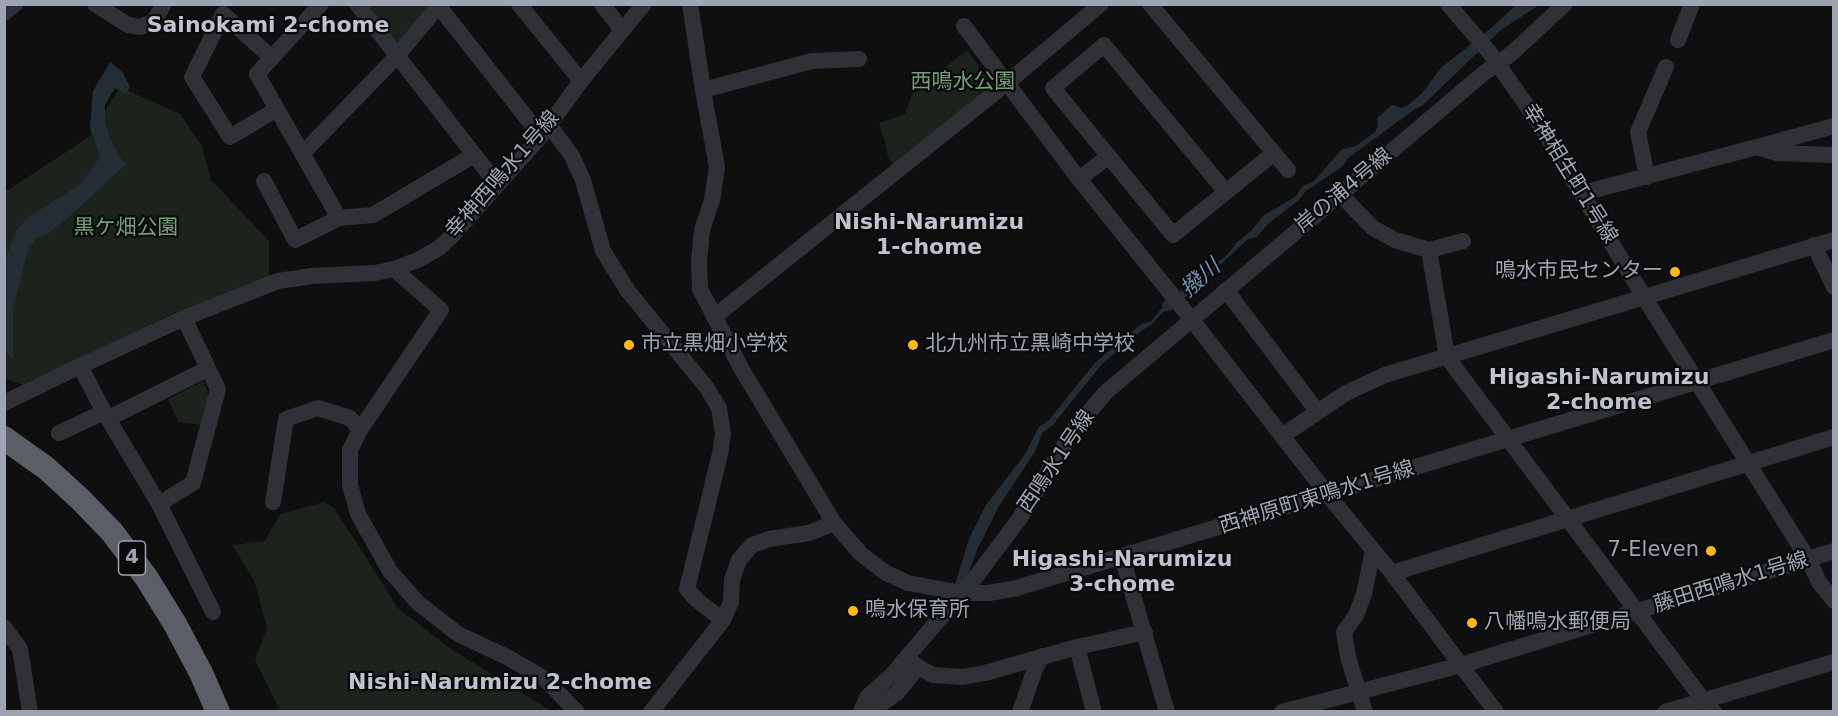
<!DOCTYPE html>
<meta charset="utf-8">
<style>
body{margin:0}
#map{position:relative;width:1838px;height:716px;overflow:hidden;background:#0f0f10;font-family:"DejaVu Sans",sans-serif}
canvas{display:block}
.frame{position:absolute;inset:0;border:6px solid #9fa4b2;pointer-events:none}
</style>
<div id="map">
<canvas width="1838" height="716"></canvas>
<div class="frame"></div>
</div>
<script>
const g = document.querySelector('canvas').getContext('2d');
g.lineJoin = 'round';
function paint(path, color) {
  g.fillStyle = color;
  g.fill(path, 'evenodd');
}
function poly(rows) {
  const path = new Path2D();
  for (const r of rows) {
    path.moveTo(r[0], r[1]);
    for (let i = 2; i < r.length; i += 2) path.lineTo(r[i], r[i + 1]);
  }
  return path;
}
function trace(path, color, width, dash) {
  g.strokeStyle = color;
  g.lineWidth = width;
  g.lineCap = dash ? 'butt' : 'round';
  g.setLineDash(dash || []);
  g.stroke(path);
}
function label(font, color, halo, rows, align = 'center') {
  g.font = font + ' "DejaVu Sans","Noto Sans JP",sans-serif';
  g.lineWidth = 4.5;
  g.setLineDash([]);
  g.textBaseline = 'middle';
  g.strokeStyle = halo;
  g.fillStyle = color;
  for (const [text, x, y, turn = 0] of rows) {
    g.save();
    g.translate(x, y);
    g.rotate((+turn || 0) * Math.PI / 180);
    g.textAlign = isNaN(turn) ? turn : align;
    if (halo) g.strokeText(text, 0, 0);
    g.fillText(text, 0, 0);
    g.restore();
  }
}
paint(poly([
 [366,5,429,5,428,8,401,42,396,43],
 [967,50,995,88,893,164,888,158,886,145,879,123,905,114,912,94],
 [120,87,180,114,202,146,211,180,269,241,269,278,174,313,30,383,24,385,5,379,5,192,89,137],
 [203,381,209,395,202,425,179,422,168,399],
 [324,502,335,509,398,608,451,649,551,711,280,711,255,660,267,628,254,580,232,545,265,541,280,514]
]), '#1b231c');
paint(poly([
 [1516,5,1539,5,1501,30,1422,106,1415,109,1348,158,1343,166,1306,191,1299,200,1268,224,1257,237,1248,239,1171,310,1163,312,1151,325,1141,331,1102,364,1052,426,1043,432,1034,453,999,506,977,550,963,589,954,588,969,539,986,505,1026,453,1038,428,1049,420,1094,364,1120,341,1140,325,1151,321,1162,308,1163,302,1190,286,1228,254,1236,243,1252,230,1264,215,1285,203,1296,196,1303,186,1314,181,1342,149,1356,146,1375,132,1378,126,1377,118,1392,105,1401,108,1407,106,1421,94,1442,67,1490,29],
 [110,62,122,71,130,87,126,94,115,88,105,105,105,122,111,141,125,165,62,223,47,234,38,237,28,249,13,310,13,359,5,351,5,260,16,231,27,218,82,183,100,157,90,128,93,91]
]), '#252d34');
trace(poly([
 [95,4,128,25,141,27,154,21,164,4],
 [321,4,257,74,339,218,373,215,474,155],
 [357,4,497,184],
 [437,4,541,136],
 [519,4,581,81],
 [602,4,622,30],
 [690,4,703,90,717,167,712,200,702,230,699,261,700,289,741,368,834,523,861,554,886,573,908,583,962,593,989,593,1017,588,1834,340],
 [1150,4,1288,170],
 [1448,4,1490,53,1539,123,1644,297,1808,559,1819,582,1834,601],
 [4,13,15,4],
 [964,26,1079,179,1192,320,1328,495,1392,573,1496,712],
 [1678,40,1692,4],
 [272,58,223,14,192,77,230,137,277,109],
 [703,90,812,61,859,59],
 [549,125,572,156,583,180,603,251,628,291,707,388,719,408,723,434,720,454,687,589,698,601,723,620],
 [1757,147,1834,126],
 [303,153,397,56,440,4],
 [1647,177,1638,132,1666,67],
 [1079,179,1109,156],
 [264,181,295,240,339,218],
 [1226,192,1104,45,1053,88,1173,235,1274,153],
 [1583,193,1757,147,1777,153,1834,155],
 [1340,194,1373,228,1395,240,1429,250,1463,241],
 [1814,245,1834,287],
 [1429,250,1447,357,1703,700,1714,712],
 [394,269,441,310,360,430,350,450,350,485,358,514,390,571,418,603,458,634,507,657,545,679,577,712],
 [1226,290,1317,411],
 [714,317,1007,83,1101,4],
 [80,366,104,412,159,504,213,612],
 [4,403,80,366,184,318,278,281,312,276,375,273,394,269,418,260,439,248,451,237,541,136,581,81,644,4],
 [109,418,207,369],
 [59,433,104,412],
 [1282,436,1346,393,1385,375,1834,240],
 [273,502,286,419,318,408,350,418,360,430],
 [159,504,193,483,218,389,184,318],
 [1122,557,1167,712],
 [1392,573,1834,437],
 [4,627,20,649,30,712],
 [1077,647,1094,712],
 [918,667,933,675,963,677,985,673,1077,647,1145,632],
 [651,712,723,620,731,602,732,580,739,560,752,545,769,539,809,533,834,523],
 [861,712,867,697,893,674,906,658],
 [877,712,880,705,897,693,918,667,906,658,978,574,1020,518,1073,431,1105,393,1484,73,1511,54,1565,4],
 [1020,712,1035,669,1042,656],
 [1282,712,1461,665,1834,551],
 [1365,712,1348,657,1344,632,1356,615,1364,594,1373,550],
 [1665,712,1834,662]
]), '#303136', 16);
trace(poly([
 [4,438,46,468,80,499,112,532,146,577,175,624,201,673,218,712]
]), '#5c5e67', 24);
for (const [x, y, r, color] of [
 [1675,272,6,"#fcb91c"],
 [629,345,6,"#fcb91c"],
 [913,345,6,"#fcb91c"],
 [1711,551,6,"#fcb91c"],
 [853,611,6,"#fcb91c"],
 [1472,623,6,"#fcb91c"]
]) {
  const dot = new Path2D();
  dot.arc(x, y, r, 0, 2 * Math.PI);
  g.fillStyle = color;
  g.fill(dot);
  trace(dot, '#0a0a0b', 2);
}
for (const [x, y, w] of [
 [132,558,27]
]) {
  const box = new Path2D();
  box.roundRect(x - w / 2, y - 17, w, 34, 4.5);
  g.fillStyle = '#0a0a0b';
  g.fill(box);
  trace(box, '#9fa4b2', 1.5);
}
label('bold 20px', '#9fa4b2', null, [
 ["4",132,558]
]);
label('21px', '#759f79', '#0a0a0b', [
 ["西鳴水公園",963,83],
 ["黒ケ畑公園",126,229]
]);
label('21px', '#9fa4b2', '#0a0a0b', [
 ["幸神相生町1号線",1569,174,58],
 ["幸神西鳴水1号線",503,175,-49],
 ["岸の浦4号線",1344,191,-40],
 ["西鳴水1号線",1057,462,-56],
 ["西神原町東鳴水1号線",1317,498,-17],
 ["藤田西鳴水1号線",1731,583,-17]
]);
label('21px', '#9fa4b2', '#0a0a0b', [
 ["鳴水市民センター",1663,272,"right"],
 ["市立黒畑小学校",641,345],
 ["北九州市立黒崎中学校",925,345],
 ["7-Eleven",1699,551,"right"],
 ["鳴水保育所",865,611],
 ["八幡鳴水郵便局",1484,623]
], 'left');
label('bold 22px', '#c0c3ce', '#0a0a0b', [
 ["Sainokami 2-chome",268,26],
 ["Nishi-Narumizu",929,223],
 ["1-chome",929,248],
 ["Higashi-Narumizu",1599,378],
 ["2-chome",1599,403],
 ["Higashi-Narumizu",1122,560],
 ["3-chome",1122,585],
 ["Nishi-Narumizu 2-chome",500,683]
]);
label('italic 22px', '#7391b1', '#0a0a0b', [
 ["撥川",1201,279,-41]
]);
</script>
